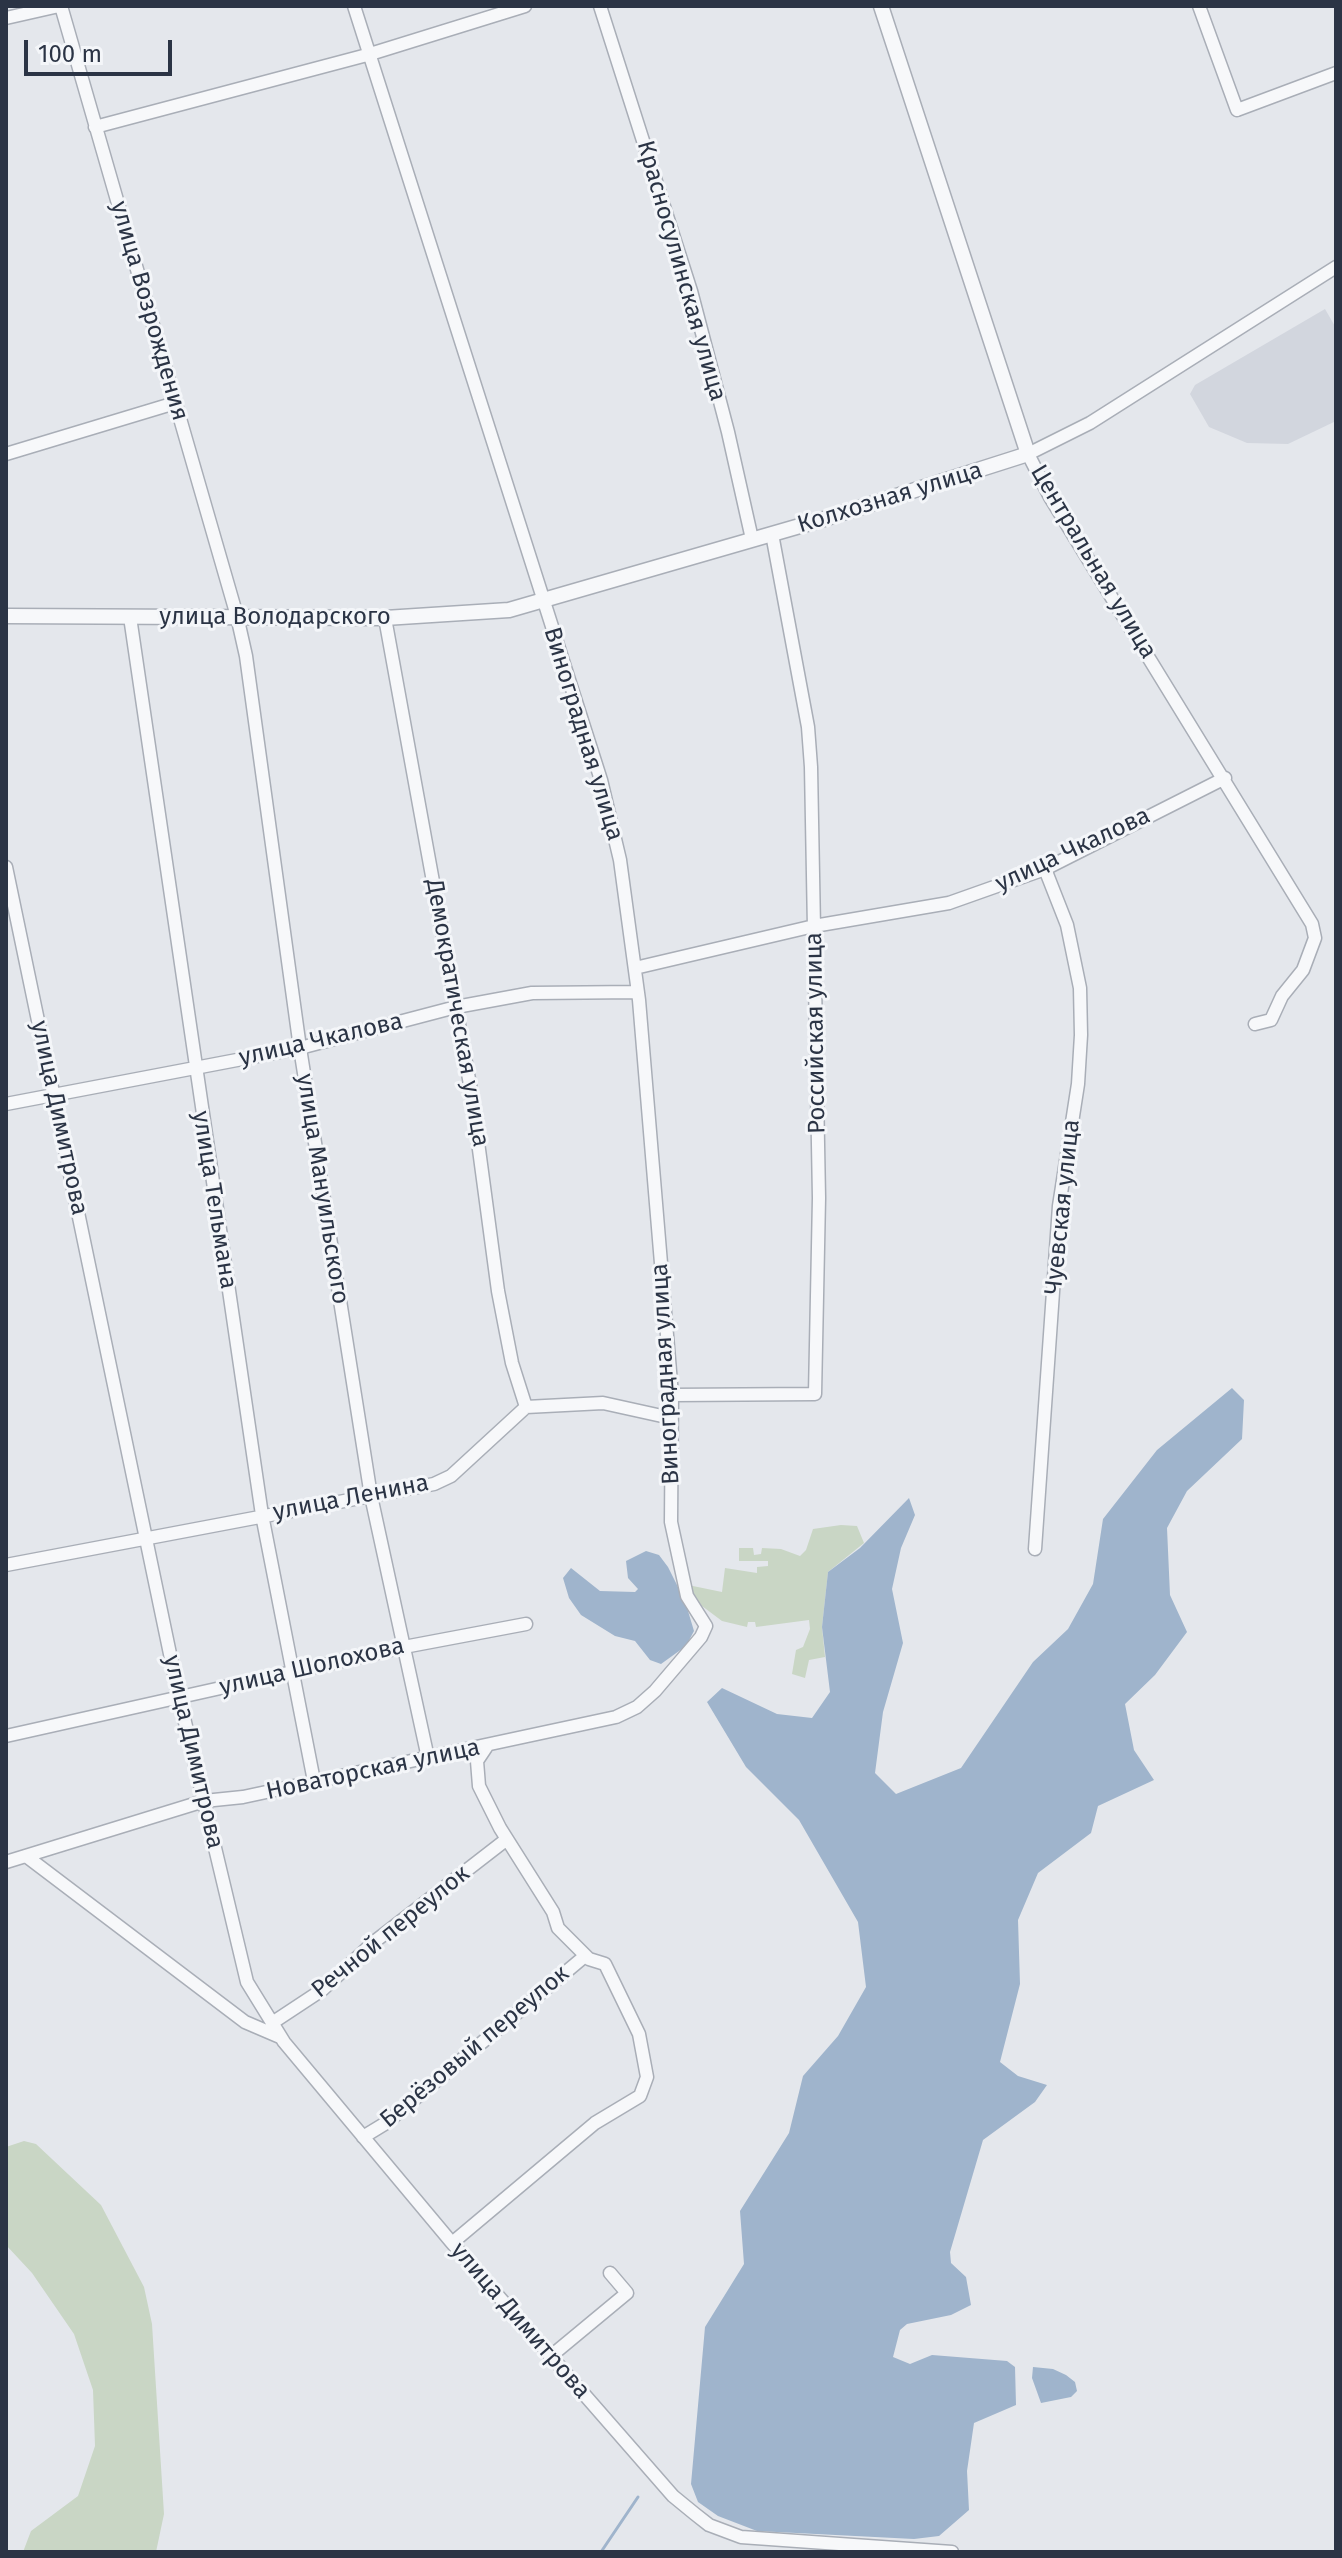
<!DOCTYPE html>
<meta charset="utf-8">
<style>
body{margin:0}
#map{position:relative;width:1342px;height:2558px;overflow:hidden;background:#e4e7ec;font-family:"Fira Sans",sans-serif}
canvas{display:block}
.frame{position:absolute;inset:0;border:8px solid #2b3445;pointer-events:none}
.scale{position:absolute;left:24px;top:40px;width:148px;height:36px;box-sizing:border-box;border:4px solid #2b3445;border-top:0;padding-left:10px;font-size:24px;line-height:28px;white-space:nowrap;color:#2b3445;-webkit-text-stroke:6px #f4f6f9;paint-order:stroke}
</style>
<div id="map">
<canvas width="1342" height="2558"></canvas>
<div class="frame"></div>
<div class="scale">100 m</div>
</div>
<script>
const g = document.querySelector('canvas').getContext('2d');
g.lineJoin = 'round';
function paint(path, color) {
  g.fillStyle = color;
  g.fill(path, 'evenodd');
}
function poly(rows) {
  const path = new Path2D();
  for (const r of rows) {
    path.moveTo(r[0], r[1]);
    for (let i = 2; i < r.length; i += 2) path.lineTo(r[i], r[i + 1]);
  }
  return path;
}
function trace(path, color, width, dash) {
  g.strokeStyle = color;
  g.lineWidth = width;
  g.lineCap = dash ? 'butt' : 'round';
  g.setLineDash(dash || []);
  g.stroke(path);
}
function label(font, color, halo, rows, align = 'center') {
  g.font = font + ' "Fira Sans",sans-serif';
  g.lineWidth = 6;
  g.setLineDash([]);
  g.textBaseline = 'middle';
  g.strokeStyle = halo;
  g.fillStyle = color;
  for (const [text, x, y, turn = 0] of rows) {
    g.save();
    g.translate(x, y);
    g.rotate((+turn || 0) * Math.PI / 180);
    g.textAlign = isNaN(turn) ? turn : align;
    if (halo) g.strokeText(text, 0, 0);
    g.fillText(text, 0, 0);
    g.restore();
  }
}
paint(poly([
 [1325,309,1336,328,1336,421,1288,444,1247,443,1209,427,1190,394,1195,385]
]), '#d2d6de');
paint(poly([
 [841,1525,857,1526,864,1543,828,1572,822,1627,825,1657,809,1660,805,1678,792,1674,796,1650,803,1647,810,1629,809,1620,756,1627,755,1622,748,1622,747,1627,722,1621,702,1606,688,1585,722,1592,725,1568,757,1573,757,1567,768,1566,768,1561,739,1561,739,1548,753,1548,754,1555,761,1554,762,1548,781,1549,800,1556,806,1550,813,1529],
 [24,2141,36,2144,101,2205,144,2287,152,2324,164,2514,156,2552,23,2552,31,2531,78,2496,95,2446,93,2390,74,2334,32,2273,6,2245,6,2147]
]), '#c9d6c5');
paint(poly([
 [1232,1388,1244,1400,1242,1439,1187,1491,1167,1528,1170,1595,1187,1632,1155,1675,1125,1704,1134,1750,1154,1780,1098,1806,1091,1833,1038,1873,1018,1920,1020,1984,1000,2062,1018,2076,1047,2085,1035,2102,983,2140,950,2252,951,2263,966,2277,971,2305,951,2315,907,2324,900,2330,893,2357,910,2364,932,2355,1007,2361,1015,2367,1016,2405,974,2423,967,2471,969,2510,939,2536,914,2539,757,2531,718,2516,698,2502,691,2484,705,2327,744,2264,740,2211,789,2133,803,2076,838,2036,866,1987,858,1922,799,1820,746,1767,707,1702,722,1688,777,1714,812,1718,830,1692,822,1627,828,1572,860,1548,909,1498,915,1515,901,1548,892,1589,903,1643,883,1712,875,1773,896,1794,961,1768,1033,1662,1068,1629,1093,1584,1103,1519,1157,1450],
 [646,1551,659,1555,668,1567,685,1601,694,1631,686,1646,661,1664,650,1660,635,1641,615,1636,581,1615,569,1598,563,1578,571,1568,600,1591,635,1592,638,1589,628,1578,626,1561],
 [1033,2367,1053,2369,1066,2375,1075,2382,1077,2391,1071,2397,1041,2403,1032,2378]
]), '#9fb4cc');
trace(poly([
 [601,2552,638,2497]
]), '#9fb4cc', 3);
const minor = poly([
 [61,6,237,616,246,656,300,1048,371,1496,428,1758],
 [600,6,691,291,728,432,752,539],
 [1199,6,1237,110,1336,73],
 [6,18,59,6],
 [95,127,367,55,525,6],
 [6,454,175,403],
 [130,617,262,1515,314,1781],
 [385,618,471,1090,498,1291,512,1363,526,1407],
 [6,867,179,1697,247,1982,284,2042,452,2243,673,2496,695,2514,709,2525,741,2537,952,2552],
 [635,968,814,926,949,903,1045,869,1225,778],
 [1255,1024,1271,1020,1282,996,1303,970,1315,938,1312,924,1050,497,1028,454,1090,423,1336,267],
 [6,1104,300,1048,456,1007,532,993,638,992],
 [672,1395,815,1394,819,1198,811,767,808,727,772,534],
 [1035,1549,1059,1206,1078,1084,1081,1035,1080,988,1067,925,1045,869],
 [6,1565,434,1484,451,1476,526,1407,603,1403,671,1418],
 [6,1736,404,1647,526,1624],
 [26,1856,245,2022,280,2037],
 [6,1862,204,1801,243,1797,616,1717,637,1707,655,1691,701,1637,706,1626,687,1596,671,1522,672,1395,639,1000,620,860,601,780,354,6],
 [272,2023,322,1990,374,1942,507,1839],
 [363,2137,386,2123,585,1956],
 [452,2243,595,2123,640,2096,647,2077,639,2034,605,1964,589,1959,558,1928,553,1912,500,1828,479,1786,477,1761,487,1746],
 [551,2356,627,2293,610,2273]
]);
const tertiary = poly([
 [6,616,385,618,509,610,824,519,1028,454,881,6]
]);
trace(minor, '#a9aeb7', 15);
trace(tertiary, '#a9aeb7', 17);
trace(minor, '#f7f8fa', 12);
trace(tertiary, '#f7f8fa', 14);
label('24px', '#2b3445', '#f4f6f9', [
 ["Красносулинская улица",681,271,74],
 ["улица Возрождения",149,311,74],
 ["Колхозная улица",890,498,-17],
 ["Центральная улица",1093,562,59],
 ["улица Володарского",275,617],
 ["Виноградная улица",583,734,73],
 ["улица Чкалова",1073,850,-25],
 ["Демократическая улица",457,1013,80],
 ["Российская улица",816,1033,-91],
 ["улица Чкалова",321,1040,-13],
 ["улица Димитрова",59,1118,78],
 ["улица Мануильского",322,1189,81],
 ["улица Тельмана",214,1200,81],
 ["Чуевская улица",1063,1207,-84],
 ["Виноградная улица",666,1374,-93],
 ["улица Ленина",351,1498,-11],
 ["улица Шолохова",312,1667,-13],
 ["улица Димитрова",193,1752,77],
 ["Новаторская улица",373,1770,-12],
 ["Речной переулок",391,1932,-39],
 ["Берёзовый переулок",475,2047,-40],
 ["улица Димитрова",520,2321,49]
]);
</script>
